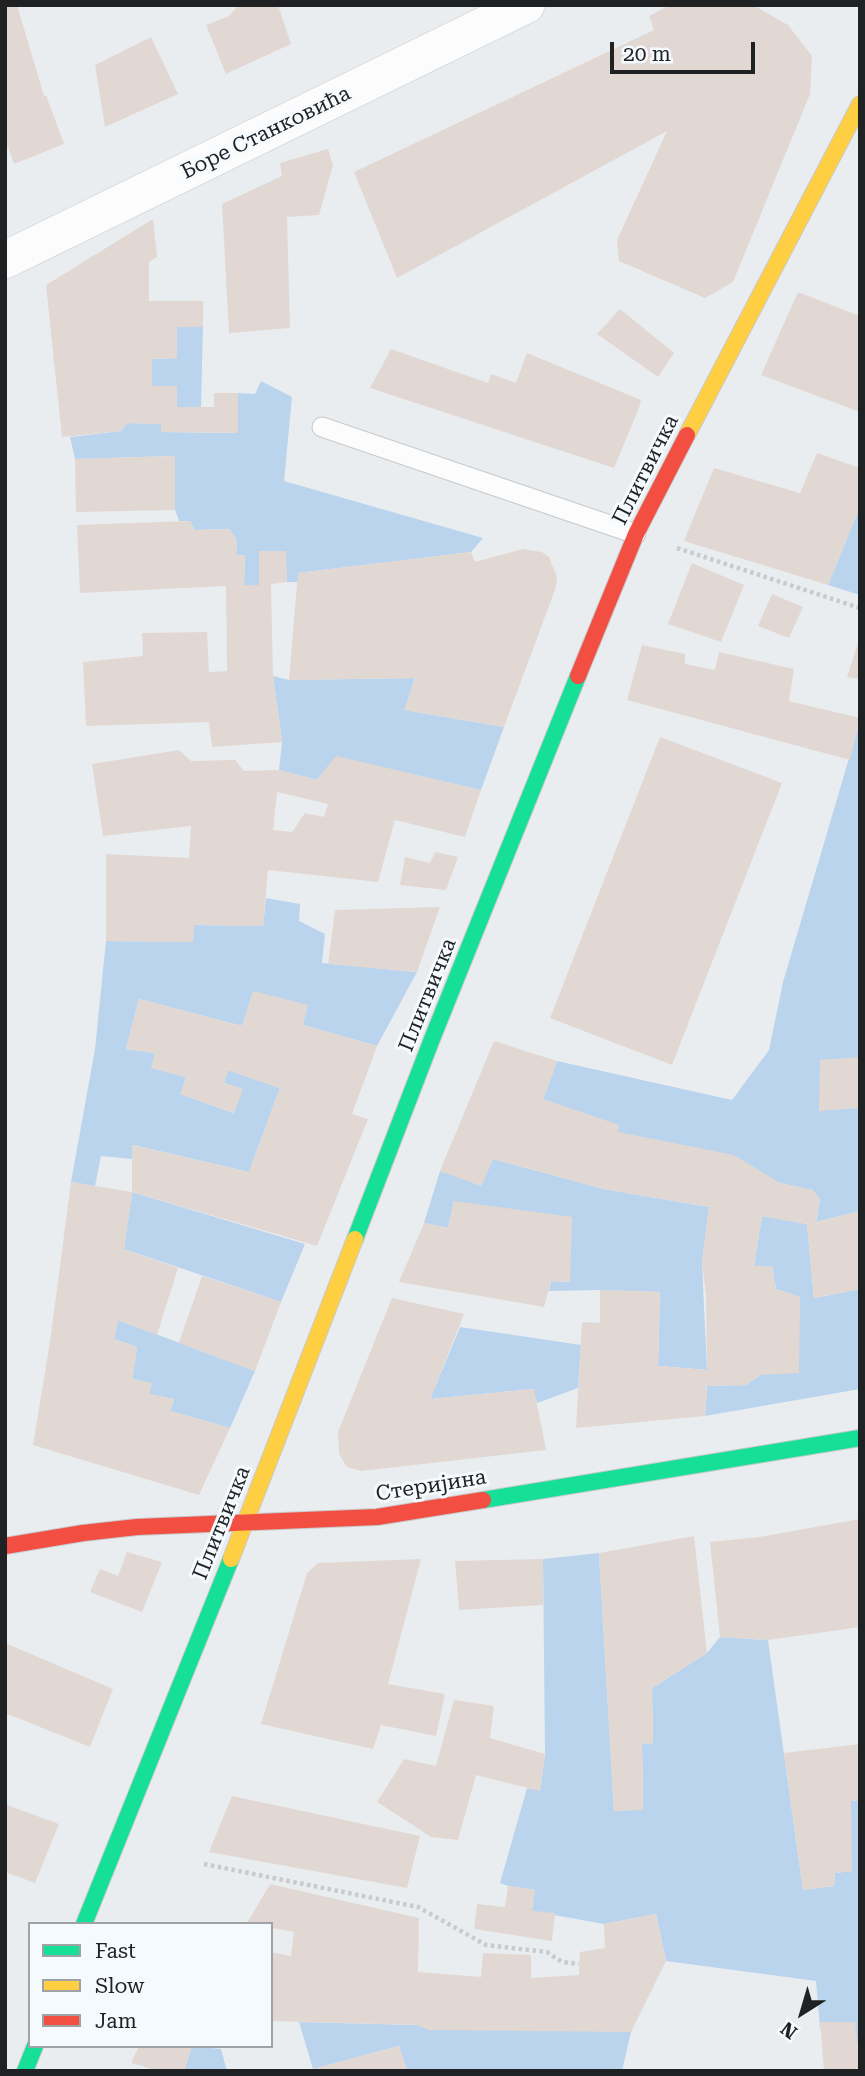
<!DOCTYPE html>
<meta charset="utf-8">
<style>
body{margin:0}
#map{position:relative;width:865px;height:2076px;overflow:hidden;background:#eaedef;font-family:"Roboto Serif",serif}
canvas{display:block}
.frame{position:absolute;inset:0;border:7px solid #1f2123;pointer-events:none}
.legend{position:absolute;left:28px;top:1922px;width:245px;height:126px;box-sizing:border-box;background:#f5fafe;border:2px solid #9fa3a6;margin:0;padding:9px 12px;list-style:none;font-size:21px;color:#1f2123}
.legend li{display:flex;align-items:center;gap:14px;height:35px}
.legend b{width:35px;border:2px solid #9fa3a6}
.north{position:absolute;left:767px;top:1978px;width:70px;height:70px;-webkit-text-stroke:5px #f5fafe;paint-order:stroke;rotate:217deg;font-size:19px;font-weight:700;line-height:28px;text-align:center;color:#1f2123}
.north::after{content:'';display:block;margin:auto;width:24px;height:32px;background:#1f2123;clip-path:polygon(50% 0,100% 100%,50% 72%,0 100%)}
.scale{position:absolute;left:610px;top:42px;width:145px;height:32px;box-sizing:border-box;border:4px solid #1f2123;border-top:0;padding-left:9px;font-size:21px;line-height:24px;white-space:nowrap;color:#1f2123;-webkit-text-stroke:5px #f5fafe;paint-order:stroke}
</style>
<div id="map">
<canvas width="865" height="2076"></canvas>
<div class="frame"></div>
<ul class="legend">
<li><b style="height:9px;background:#16e098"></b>Fast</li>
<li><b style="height:9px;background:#ffcf43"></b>Slow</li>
<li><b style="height:9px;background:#f24e42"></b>Jam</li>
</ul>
<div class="north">N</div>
<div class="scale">20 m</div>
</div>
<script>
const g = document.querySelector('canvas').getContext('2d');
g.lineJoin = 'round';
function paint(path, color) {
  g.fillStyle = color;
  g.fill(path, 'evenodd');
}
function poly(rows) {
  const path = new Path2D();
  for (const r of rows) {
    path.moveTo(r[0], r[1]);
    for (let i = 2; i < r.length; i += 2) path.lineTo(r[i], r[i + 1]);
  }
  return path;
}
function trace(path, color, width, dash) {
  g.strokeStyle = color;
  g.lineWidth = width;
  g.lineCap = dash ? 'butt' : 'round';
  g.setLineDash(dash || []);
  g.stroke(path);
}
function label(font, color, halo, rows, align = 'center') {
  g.font = font + ' "Roboto Serif",serif';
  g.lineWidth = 6;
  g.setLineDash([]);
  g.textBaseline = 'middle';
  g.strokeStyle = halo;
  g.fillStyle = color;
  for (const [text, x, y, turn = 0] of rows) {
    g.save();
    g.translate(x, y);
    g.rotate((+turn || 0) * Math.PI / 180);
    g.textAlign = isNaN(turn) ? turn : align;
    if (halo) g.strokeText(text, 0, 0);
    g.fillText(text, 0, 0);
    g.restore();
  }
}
paint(poly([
 [177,327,203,327,201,407,177,407,177,386,152,386,152,359,177,358],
 [261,381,292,397,284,481,483,538,471,552,298,573,298,582,287,582,285,551,259,551,259,585,244,585,245,556,236,555,237,540,229,529,195,530,190,521,179,521,175,510,175,456,75,459,70,437,121,431,127,423,161,424,162,432,238,433,238,393,255,394],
 [860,506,860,595,828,585],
 [273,676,289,680,415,678,405,710,504,727,481,790,336,757,317,780,279,770,282,742],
 [860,721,860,1211,816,1222,820,1200,812,1190,780,1183,618,1132,543,1099,557,1061,732,1100,769,1050,783,982],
 [266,898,300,904,299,921,325,934,322,963,417,972,377,1046,303,1025,253,992,242,1026,139,999,126,1049,155,1053,152,1068,186,1077,181,1094,233,1113,242,1089,224,1083,228,1070,280,1088,249,1172,133,1145,132,1159,101,1156,95,1186,71,1182,95,1049,106,941,192,942,194,925,263,926],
 [493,1159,604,1189,709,1207,702,1263,707,1370,658,1366,660,1292,600,1290,549,1291,551,1281,569,1282,454,1201,448,1228,424,1223,440,1171,481,1185],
 [132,1192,305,1244,281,1302,124,1249],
 [762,1216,807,1224,814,1298,860,1289,860,1389,705,1416,707,1386,746,1385,760,1375,800,1297,776,1289,772,1266,754,1266],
 [118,1320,255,1371,230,1428,170,1411,174,1399,149,1394,151,1383,132,1379,137,1347,114,1339],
 [460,1327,581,1345,578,1388,537,1403,533,1389,430,1399],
 [599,1553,614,1811,643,1809,642,1744,653,1743,652,1688,707,1653,720,1637,768,1640,803,1890,834,1886,835,1873,851,1871,851,1801,860,1800,860,2049,858,2049,854,2022,820,2028,816,1981,666,1961,656,1914,604,1924,532,1911,534,1890,508,1886,500,1883,527,1788,540,1790,545,1754,543,1559],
 [299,2022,417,2025,631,2032,622,2071,407,2071,399,2046,313,2069],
 [192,2046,221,2049,227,2071,184,2071]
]), '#bbd4ee');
paint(poly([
 [5,5,17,5,44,96,46,95,64,144,14,164,5,139],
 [239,5,278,5,291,44,226,74,206,25,229,16],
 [670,5,753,5,788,25,812,56,810,94,733,282,705,298,619,261,617,240,667,131,397,278,354,172,654,30,649,16],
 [151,37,178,94,105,127,95,65],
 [328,149,333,165,319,215,287,217,290,328,229,333,222,204,282,176,280,163],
 [153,219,157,257,149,262,149,301,203,301,203,327,177,327,177,358,152,359,152,386,177,386,177,407,214,407,214,393,238,393,238,433,161,432,161,424,127,423,121,431,62,437,46,285],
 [798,292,860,316,860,412,761,375],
 [620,309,674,353,658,377,597,334],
 [391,349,488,383,491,374,516,383,527,353,641,400,639,408,614,468,370,388],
 [817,453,860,468,860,506,828,585,684,541,714,468,800,493],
 [175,456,175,510,76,512,75,459],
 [190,521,195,530,229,529,237,540,236,555,245,555,244,585,259,585,259,551,286,551,287,582,271,584,273,676,282,742,212,747,209,722,86,726,83,662,143,656,142,633,207,632,209,672,227,671,226,586,80,593,77,525],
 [523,549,542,552,549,557,557,577,556,587,504,727,404,710,415,678,289,680,298,573,471,552,475,562],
 [692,563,744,585,721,642,668,624],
 [772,594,803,607,789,638,758,626],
 [859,640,860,640,860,679,847,677],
 [642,645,685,654,685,664,715,670,719,652,794,669,789,701,860,718,850,760,627,700],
 [660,737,782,783,672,1065,550,1018],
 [179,750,191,761,235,760,244,771,279,770,317,780,336,756,481,790,465,837,395,820,378,882,268,870,263,926,194,925,193,942,106,941,106,854,189,858,191,826,103,836,92,764],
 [277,792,328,804,324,817,305,813,292,832,273,830],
 [435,852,458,857,446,890,400,885,405,857,430,863],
 [440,907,417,972,328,964,335,910],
 [253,991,308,1005,303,1025,377,1046,352,1114,368,1119,317,1246,132,1192,132,1145,249,1172,280,1088,228,1070,224,1083,243,1089,234,1113,180,1094,186,1077,151,1068,155,1053,126,1049,139,999,242,1026],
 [494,1041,557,1061,543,1099,619,1125,618,1132,734,1155,780,1183,813,1190,820,1199,816,1222,860,1211,860,1289,814,1298,807,1224,762,1216,754,1266,772,1266,776,1289,800,1297,799,1373,760,1375,746,1385,707,1386,705,1416,576,1428,582,1322,600,1323,600,1290,660,1292,658,1366,707,1370,706,1296,702,1263,709,1207,604,1189,493,1159,481,1186,440,1171],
 [860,1057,860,1108,819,1111,820,1060],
 [71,1182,132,1192,124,1249,178,1268,157,1335,118,1320,114,1339,137,1347,132,1379,152,1383,149,1394,174,1399,170,1411,230,1428,199,1495,33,1445,50,1342],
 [454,1201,572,1217,570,1282,551,1281,544,1307,399,1282,424,1223,448,1228],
 [202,1276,281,1302,255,1371,179,1343],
 [392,1298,464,1314,430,1399,534,1389,546,1450,361,1471,347,1467,339,1454,338,1432],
 [860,1519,860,1627,768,1640,720,1637,710,1542,759,1537],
 [694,1536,707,1653,652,1688,653,1743,642,1744,643,1810,614,1811,599,1553],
 [127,1552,162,1562,142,1612,90,1592,100,1569,118,1576],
 [421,1559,388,1684,445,1694,436,1736,381,1725,373,1749,261,1724,307,1573,318,1563],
 [543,1559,543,1605,459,1610,455,1561],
 [5,1643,113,1689,90,1747,5,1713],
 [454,1700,494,1706,490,1738,545,1754,540,1791,476,1775,458,1840,431,1837,377,1802,404,1759,436,1766],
 [860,1744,860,1800,851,1801,852,1871,835,1873,834,1886,803,1890,784,1753],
 [232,1796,420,1836,407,1888,209,1852],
 [7,1805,59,1824,35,1883,5,1872],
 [270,1884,419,1918,418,1972,481,1977,483,1953,531,1955,531,1978,579,1975,580,1952,605,1948,604,1924,656,1914,666,1961,631,2032,429,2030,417,2025,271,2021,271,1952,291,1956,294,1932,271,1928,271,1924,247,1923],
 [508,1886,535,1890,532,1911,555,1913,552,1941,474,1929,477,1904,505,1907],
 [820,2022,855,2022,858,2049,860,2049,860,2071,824,2071],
 [139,2046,192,2046,184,2071,159,2071,131,2063],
 [399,2046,407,2071,309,2071,309,2070]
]), '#e2d8d3');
const lane = poly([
 [322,427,636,534]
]);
const street = poly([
 [5,260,526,5]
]);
const fast = poly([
 [355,1239,432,1039,578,676],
 [483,1500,860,1438],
 [84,1924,231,1559],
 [25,2071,35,2046]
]);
const slow = poly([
 [687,435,860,104],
 [231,1559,355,1239]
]);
const jam = poly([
 [578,676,636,534,687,435],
 [5,1546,83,1533,137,1527,377,1517,483,1500]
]);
trace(lane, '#c7c9cb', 21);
trace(street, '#c7c9cb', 38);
trace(fast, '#c7c9cb', 18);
trace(slow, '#c7c9cb', 18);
trace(jam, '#c7c9cb', 18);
trace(poly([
 [677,548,860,608],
 [204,1864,418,1907,486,1945,547,1952,562,1962,579,1964]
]), '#c9cacb', 4.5, [3.5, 3.5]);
trace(lane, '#fcfcfd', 19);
trace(street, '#fcfcfd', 37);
trace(fast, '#16e098', 16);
trace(slow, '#ffcf43', 16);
trace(jam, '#f24e42', 16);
label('21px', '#1f2123', '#f5fafe', [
 ["Боре Станковића",266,133,-26],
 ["Плитвичка",646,470,-63],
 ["Плитвичка",428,995,-68],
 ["Стеријина",431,1486,-9],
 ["Плитвичка",222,1523,-68]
]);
</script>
